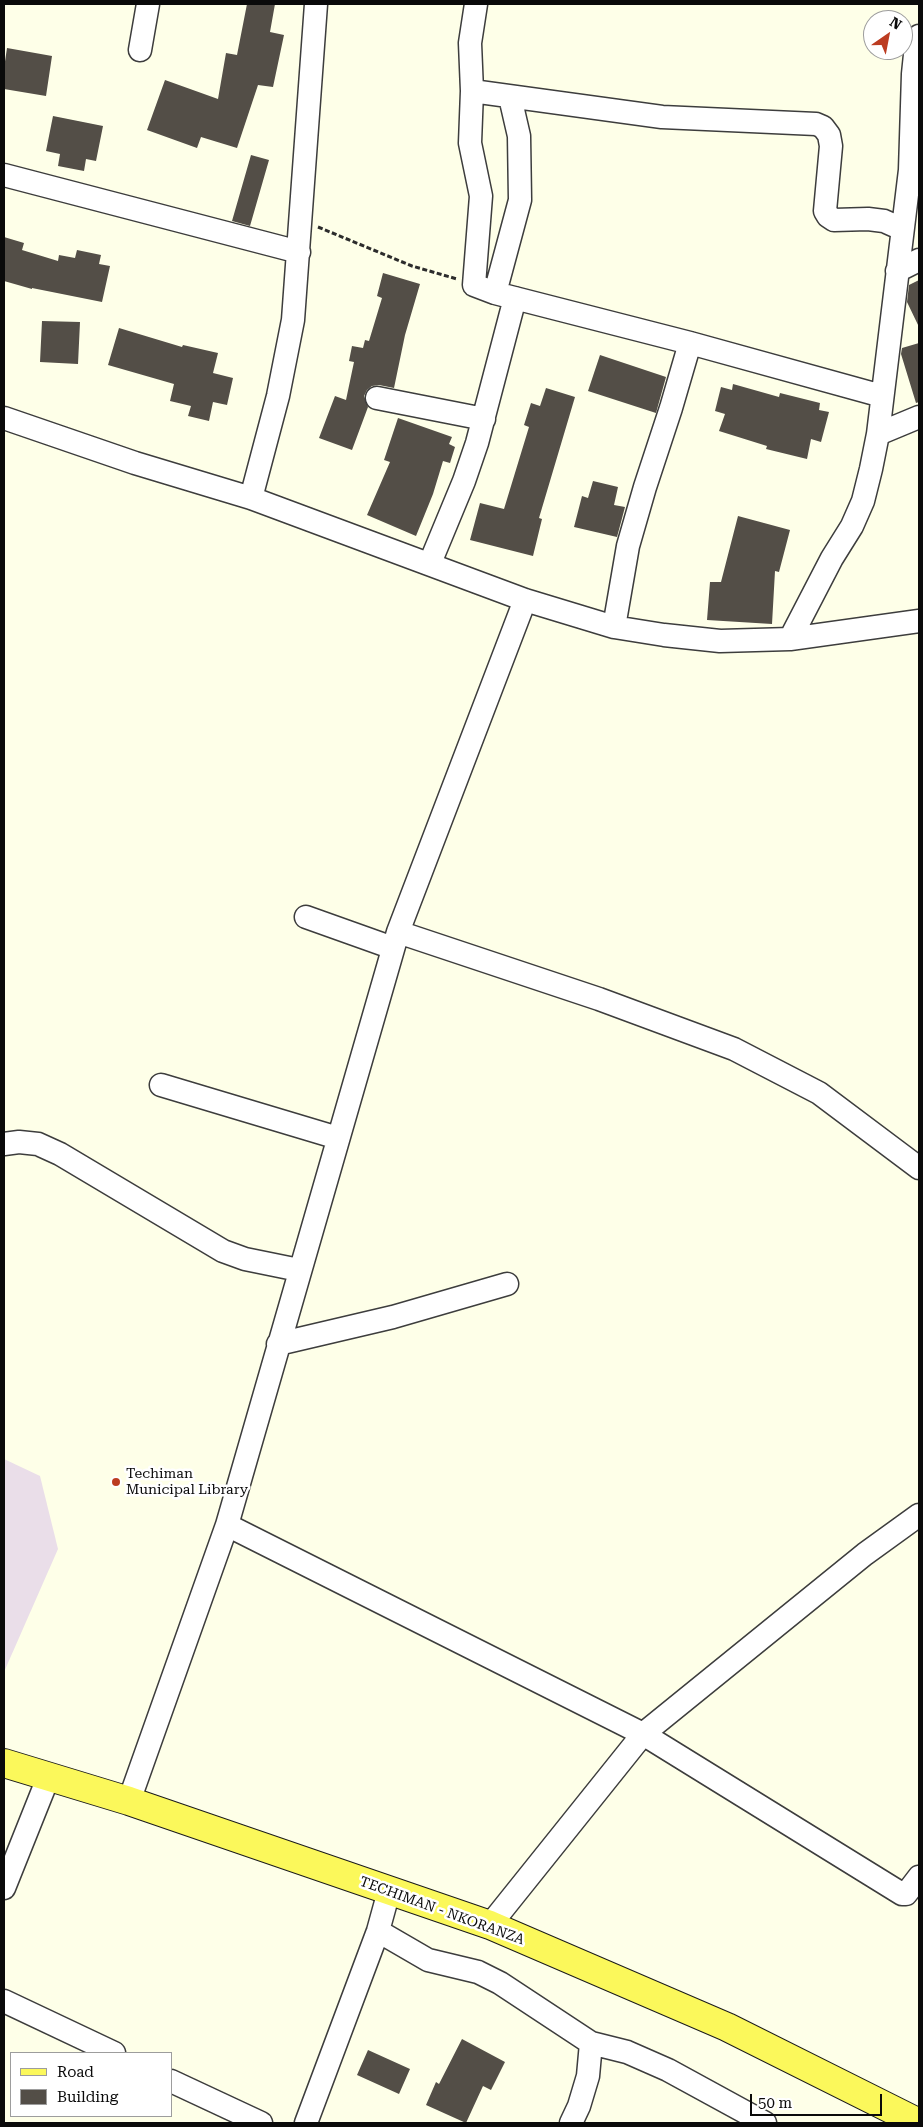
<!DOCTYPE html>
<style>
body{margin:0}
#map{position:relative;width:923px;height:2127px;overflow:hidden;background:#feffe8;font-family:"Roboto Serif",serif}
canvas{display:block}
.frame{position:absolute;inset:0;border:5px solid #0a0a0a;pointer-events:none}
.legend{position:absolute;left:10px;top:2052px;width:162px;height:65px;box-sizing:border-box;background:#fff;border:1px solid #9d9d9d;margin:0;padding:6px 9px;list-style:none;font-size:15px;color:#0a0a0a}
.legend li{display:flex;align-items:center;gap:10px;height:25px}
.legend b{width:25px;border:1px solid #9d9d9d}
.north{position:absolute;left:863px;top:10px;width:50px;height:50px;box-sizing:border-box;background:#fff;border:1px solid #9d9d9d;border-radius:50%;rotate:33deg;font-size:14px;font-weight:700;line-height:20px;text-align:center;color:#0a0a0a}
.north::after{content:'';display:block;margin:auto;width:18px;height:22px;background:#bc3c21;clip-path:polygon(50% 0,100% 100%,50% 72%,0 100%)}
.scale{position:absolute;left:750px;top:2094px;width:132px;height:22px;box-sizing:border-box;border:2px solid #0a0a0a;border-top:0;padding-left:6px;font-size:15px;line-height:18px;white-space:nowrap;color:#0a0a0a;-webkit-text-stroke:4px #fff;paint-order:stroke}
</style>
<div id="map">
<canvas width="923" height="2127"></canvas>
<div class="frame"></div>
<ul class="legend">
<li><b style="height:6px;background:#fbf85b"></b>Road</li>
<li><b style="height:14px;background:#534e47"></b>Building</li>
</ul>
<div class="north">N</div>
<div class="scale">50 m</div>
</div>
<script>
const g = document.querySelector('canvas').getContext('2d');
g.lineJoin = 'round';
function paint(path, color) {
  g.fillStyle = color;
  g.fill(path, 'evenodd');
}
function poly(rows) {
  const path = new Path2D();
  for (const r of rows) {
    path.moveTo(r[0], r[1]);
    for (let i = 2; i < r.length; i += 2) path.lineTo(r[i], r[i + 1]);
  }
  return path;
}
function trace(path, color, width, dash) {
  g.strokeStyle = color;
  g.lineWidth = width;
  g.lineCap = dash ? 'butt' : 'round';
  g.setLineDash(dash || []);
  g.stroke(path);
}
function label(font, color, halo, rows, align = 'center') {
  g.font = font + ' "Roboto Serif",serif';
  g.lineWidth = 5;
  g.setLineDash([]);
  g.textBaseline = 'middle';
  g.strokeStyle = halo;
  g.fillStyle = color;
  for (const [text, x, y, turn = 0] of rows) {
    g.save();
    g.translate(x, y);
    g.rotate((+turn || 0) * Math.PI / 180);
    g.textAlign = isNaN(turn) ? turn : align;
    if (halo) g.strokeText(text, 0, 0);
    g.fillText(text, 0, 0);
    g.restore();
  }
}
paint(poly([
 [4,1459,40,1476,58,1549,4,1672]
]), '#eadee9');
paint(poly([
 [247,4,275,4,270,32,284,35,273,87,258,85,237,148,201,137,197,148,147,130,165,80,218,99,226,53,237,55],
 [7,48,52,56,46,96,4,89,4,68],
 [53,116,103,126,96,161,86,159,84,171,58,166,60,154,46,151],
 [251,155,269,160,250,226,232,221],
 [4,237,24,243,22,250,58,261,59,255,75,258,77,250,101,255,99,264,110,266,102,302,32,288,32,289,4,281],
 [383,273,420,284,405,335,394,388,379,385,372,386,367,390,364,396,368,407,352,450,319,438,335,396,346,400,354,362,349,361,352,346,363,348,365,340,369,341,382,298,377,296],
 [919,280,919,327,907,302,909,285],
 [42,321,80,322,78,364,40,362],
 [119,328,182,347,183,345,218,353,213,373,233,378,227,405,213,402,209,421,188,416,191,406,170,401,174,384,108,365],
 [919,343,919,402,916,403,901,354,902,348],
 [600,355,666,377,656,413,588,391],
 [733,384,779,397,780,393,820,403,819,410,829,412,821,442,811,439,807,459,766,449,767,446,719,431,725,414,715,411,721,387,732,390],
 [546,388,575,397,539,518,542,519,533,556,470,540,480,503,504,509,529,427,524,425,531,403,540,406],
 [398,418,452,437,449,444,455,447,450,463,443,461,433,494,416,536,367,515,390,462,384,460],
 [593,481,618,487,614,505,625,507,617,537,574,527,582,496,588,498],
 [738,516,790,530,779,572,775,571,772,624,707,620,710,582,721,582],
 [462,2039,505,2062,491,2090,483,2086,466,2123,426,2105,436,2082,439,2084],
 [368,2050,410,2069,399,2094,357,2075]
]), '#534e47');
const minor = poly([
 [476,4,470,43,472,91,662,117,816,124,823,127,829,135,831,146,825,211,828,216,834,220,868,219,884,221,902,229],
 [919,36,916,45,913,74,910,170,878,434,871,469,863,501,852,526,832,558,790,639,919,621],
 [140,50,148,4],
 [472,91,470,143,481,196,474,285,495,293,690,343,882,396],
 [4,175,299,252],
 [897,271,919,260],
 [495,293,520,200,519,136,510,97],
 [377,398,484,419],
 [4,418,135,463,251,498,525,600,614,627,664,635,720,641,790,639],
 [878,434,919,417],
 [251,498,278,396,293,320,316,4],
 [430,563,464,481,477,443,515,298],
 [614,627,628,546,645,487,671,408,690,343],
 [306,917,393,948],
 [398,932,525,600],
 [161,1085,338,1138],
 [4,1144,19,1142,38,1144,60,1154,223,1251,245,1259,299,1270],
 [278,1344,393,1317,507,1284],
 [919,1515,865,1554,643,1734,902,1894,906,1894,919,1877],
 [227,1525,398,932,599,999,734,1049,819,1093,919,1168],
 [129,1801,227,1525,643,1734,490,1925],
 [4,1888,48,1778],
 [378,1931,428,1960,478,1972,500,1983,591,2043,627,2052,668,2070,765,2123],
 [4,2001,114,2053],
 [171,2081,261,2123],
 [306,2123,378,1931,389,1891],
 [571,2123,579,2106,588,2076,591,2043]
]);
const major = poly([
 [4,1763,129,1801,490,1925,727,2027,919,2123]
]);
trace(minor, '#3d3d3d', 25);
trace(major, '#1b1b1b', 30);
trace(poly([
 [318,227,412,266,457,279]
]), '#2c2c2c', 3, [5, 2.5]);
trace(minor, '#fff', 22);
trace(major, '#fbf85b', 28);
for (const [x, y, r, color] of [
 [116,1482,5,"#bc3c21"]
]) {
  const dot = new Path2D();
  dot.arc(x, y, r, 0, 2 * Math.PI);
  g.fillStyle = color;
  g.fill(dot);
  trace(dot, '#fff', 2);
}
label('14px', '#0a0a0a', '#fff', [
 ["Techiman",126,1474],
 ["Municipal Library",126,1490]
], 'left');
label('14px', '#0a0a0a', '#fff', [
 ["TECHIMAN - NKORANZA",442,1911,20]
]);
</script>
